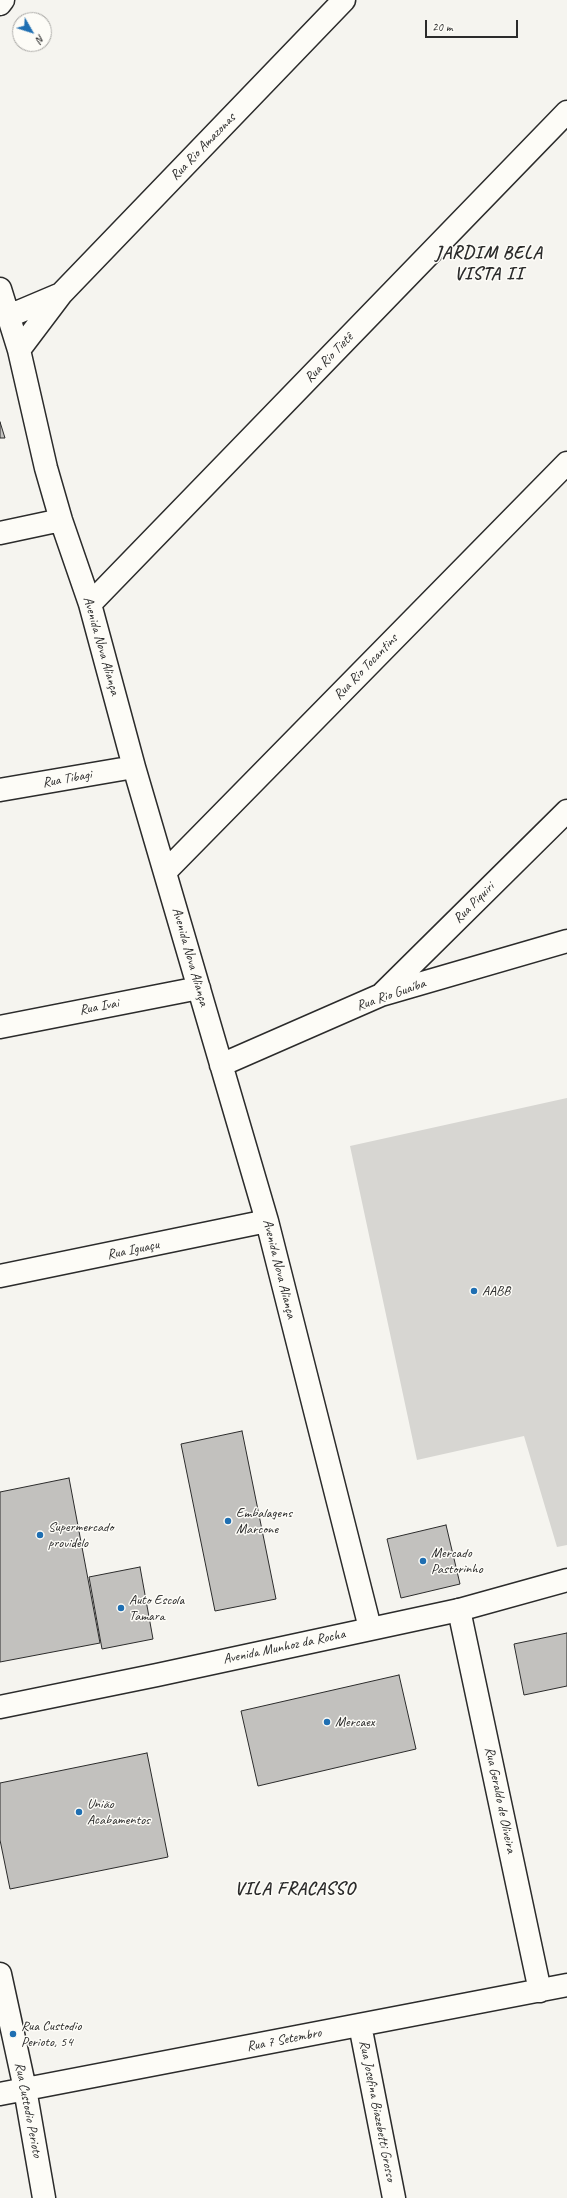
<!DOCTYPE html>
<meta charset="utf-8">
<style>
body{margin:0}
#map{position:relative;width:567px;height:2198px;overflow:hidden;background:#f5f4ef;font-family:Caveat,sans-serif}
canvas{display:block}
.north{position:absolute;left:12px;top:12px;width:40px;height:40px;box-sizing:border-box;background:#fdfcf7;border:1px solid #a9a8a5;border-radius:50%;rotate:129deg;font-size:11px;font-weight:700;line-height:16px;text-align:center;color:#2b2b2b}
.north::after{content:'';display:block;margin:auto;width:14px;height:18px;background:#1f6fb2;clip-path:polygon(50% 0,100% 100%,50% 72%,0 100%)}
.scale{position:absolute;left:425px;top:20px;width:93px;height:18px;box-sizing:border-box;border:2px solid #2b2b2b;border-top:0;padding-left:5px;font-size:12px;line-height:14px;white-space:nowrap;color:#2b2b2b;-webkit-text-stroke:3px #fdfcf7;paint-order:stroke}
</style>
<div id="map">
<canvas width="567" height="2198"></canvas>
<div class="north">N</div>
<div class="scale">20 m</div>
</div>
<script>
const g = document.querySelector('canvas').getContext('2d');
g.lineJoin = 'round';
function paint(path, color) {
  g.fillStyle = color;
  g.fill(path, 'evenodd');
}
function poly(rows) {
  const path = new Path2D();
  for (const r of rows) {
    path.moveTo(r[0], r[1]);
    for (let i = 2; i < r.length; i += 2) path.lineTo(r[i], r[i + 1]);
  }
  return path;
}
function trace(path, color, width, dash) {
  g.strokeStyle = color;
  g.lineWidth = width;
  g.lineCap = dash ? 'butt' : 'round';
  g.setLineDash(dash || []);
  g.stroke(path);
}
function label(font, color, halo, rows, align = 'center') {
  g.font = font + ' Caveat,sans-serif';
  g.lineWidth = 3;
  g.setLineDash([]);
  g.textBaseline = 'middle';
  g.strokeStyle = halo;
  g.fillStyle = color;
  for (const [text, x, y, turn = 0] of rows) {
    g.save();
    g.translate(x, y);
    g.rotate((+turn || 0) * Math.PI / 180);
    g.textAlign = isNaN(turn) ? turn : align;
    if (halo) g.strokeText(text, 0, 0);
    g.fillText(text, 0, 0);
    g.restore();
  }
}
paint(poly([
 [567,1098,567,1545,557,1547,524,1436,417,1460,350,1146]
]), '#d7d6d2');
const building = poly([
 [0,422,5,438,0,438,0,422],
 [242,1431,276,1599,215,1611,181,1444,242,1431],
 [69,1478,100,1643,0,1662,0,1492,69,1478],
 [446,1525,460,1584,401,1598,387,1539,446,1525],
 [140,1567,153,1639,102,1649,89,1577,140,1567],
 [567,1633,567,1686,524,1695,514,1644,567,1633],
 [399,1675,416,1749,258,1786,241,1711,399,1675],
 [147,1753,168,1857,10,1889,0,1840,0,1783,147,1753]
]);
paint(building, '#c2c1be');
trace(building, '#2b2b2b', 1);
const minor = poly([
 [0,4,3,0],
 [0,289,19,350,46,468,61,520,90,604,134,767,267,1221,370,1628],
 [0,315,9,316,61,294],
 [19,350,62,293,344,0],
 [0,533,61,520],
 [90,604,567,112],
 [0,790,134,767],
 [165,872,567,463],
 [383,993,567,811],
 [0,1027,199,988],
 [221,1065,381,995,567,941],
 [0,1276,267,1221],
 [459,1610,540,1991],
 [0,1974,25,2089,44,2198],
 [360,2025,394,2198],
 [0,2094,567,1985]
]);
const major = poly([
 [0,1707,157,1675,459,1610,567,1580]
]);
trace(minor, '#2b2b2b', 25);
trace(major, '#2b2b2b', 25);
trace(minor, '#fdfcf7', 22);
trace(major, '#fdfcf7', 22);
for (const [x, y, r, color] of [
 [474,1291,4,"#1f6fb2"],
 [228,1521,4,"#1f6fb2"],
 [40,1535,4,"#1f6fb2"],
 [423,1561,4,"#1f6fb2"],
 [121,1608,4,"#1f6fb2"],
 [327,1722,4,"#1f6fb2"],
 [79,1812,4,"#1f6fb2"],
 [13,2034,4,"#1f6fb2"]
]) {
  const dot = new Path2D();
  dot.arc(x, y, r, 0, 2 * Math.PI);
  g.fillStyle = color;
  g.fill(dot);
  trace(dot, '#fdfcf7', 1.5);
}
label('14px', '#2b2b2b', '#fdfcf7', [
 ["Rua Rio Amazonas",203,147,-46],
 ["Rua Rio Tietê",329,358,-46],
 ["Avenida Nova Aliança",101,646,74],
 ["Rua Rio Tocantins",366,667,-46],
 ["Rua Tibagi",67,779,-10],
 ["Rua Piquiri",474,903,-45],
 ["Avenida Nova Aliança",190,957,74],
 ["Rua Rio Guaíba",391,995,-19],
 ["Rua Ivai",99,1007,-11],
 ["Rua Iguaçu",133,1250,-12],
 ["Avenida Nova Aliança",279,1269,76],
 ["Avenida Munhoz da Rocha",284,1647,-12],
 ["Rua Geraldo de Oliveira",500,1800,78],
 ["Rua 7 Setembro",284,2040,-11],
 ["Rua Custodio Perioto",28,2110,79],
 ["Rua Josefina Biazebetti Grosso",377,2111,79]
]);
label('14px', '#2b2b2b', '#fdfcf7', [
 ["AABB",482,1291],
 ["Embalagens",236,1513],
 ["Marcone",236,1529],
 ["Supermercado",48,1527],
 ["providelo",48,1543],
 ["Mercado",431,1553],
 ["Pastorinho",431,1569],
 ["Auto Escola",129,1600],
 ["Tamara",129,1616],
 ["Mercaex",335,1722],
 ["União",87,1804],
 ["Acabamentos",87,1820],
 ["Rua Custodio",21,2026],
 ["Perioto, 54",21,2042]
], 'left');
g.letterSpacing = '1px';
label('bold 18px', '#2b2b2b', '#fdfcf7', [
 ["JARDIM BELA",489,253],
 ["VISTA II",489,274],
 ["VILA FRACASSO",295,1889]
]);
g.letterSpacing = '0px';
</script>
